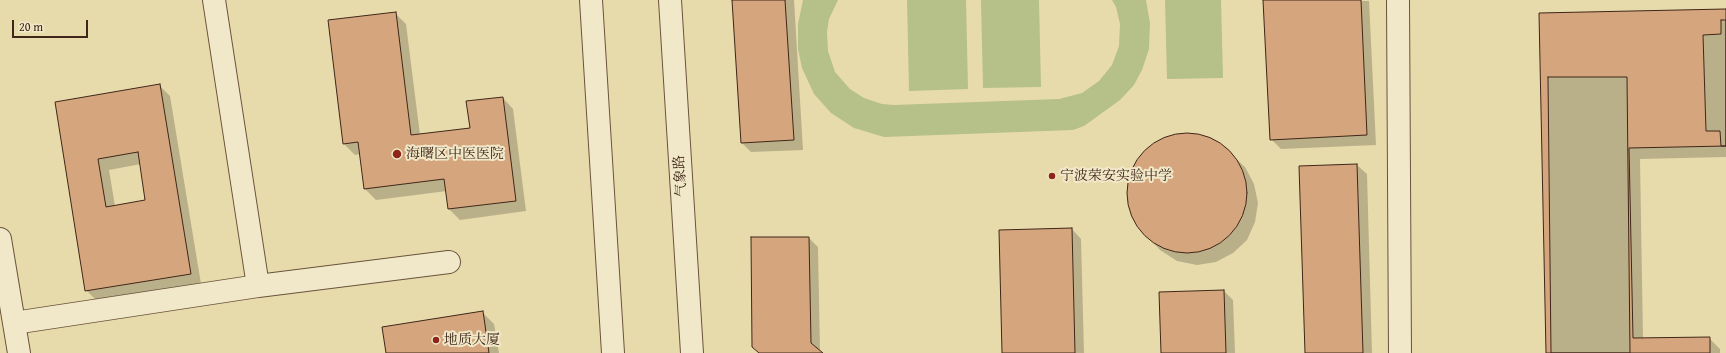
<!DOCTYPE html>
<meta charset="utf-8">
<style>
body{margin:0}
#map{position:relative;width:1726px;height:353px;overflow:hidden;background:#e8dbab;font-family:"Gentium Book Plus",serif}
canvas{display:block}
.scale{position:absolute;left:12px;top:20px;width:76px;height:18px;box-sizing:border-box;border:2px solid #3f2618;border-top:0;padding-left:5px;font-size:12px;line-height:14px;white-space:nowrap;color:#3f2618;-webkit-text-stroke:3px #f0e8c8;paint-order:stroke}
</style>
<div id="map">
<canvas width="1726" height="353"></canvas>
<div class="scale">20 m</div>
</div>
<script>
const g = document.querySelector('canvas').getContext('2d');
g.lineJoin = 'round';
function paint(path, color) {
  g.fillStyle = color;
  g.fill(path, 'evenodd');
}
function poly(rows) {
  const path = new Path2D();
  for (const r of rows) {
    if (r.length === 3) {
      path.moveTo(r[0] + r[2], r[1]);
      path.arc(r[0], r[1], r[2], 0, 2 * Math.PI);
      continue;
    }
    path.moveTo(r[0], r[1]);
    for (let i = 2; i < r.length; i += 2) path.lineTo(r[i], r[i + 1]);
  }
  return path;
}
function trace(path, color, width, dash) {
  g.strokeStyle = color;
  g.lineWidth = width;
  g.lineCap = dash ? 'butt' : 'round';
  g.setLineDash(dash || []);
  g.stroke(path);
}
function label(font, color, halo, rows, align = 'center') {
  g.font = font + ' "Gentium Book Plus","Noto Serif SC",serif';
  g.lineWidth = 4;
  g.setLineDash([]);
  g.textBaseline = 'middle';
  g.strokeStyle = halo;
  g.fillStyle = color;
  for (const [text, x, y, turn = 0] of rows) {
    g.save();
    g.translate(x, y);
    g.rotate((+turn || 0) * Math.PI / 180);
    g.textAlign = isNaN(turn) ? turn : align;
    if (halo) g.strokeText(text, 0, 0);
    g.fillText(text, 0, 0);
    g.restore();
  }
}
paint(poly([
 [803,0,838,0,829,19,827,32,828,51,835,72,850,89,864,98,882,104,894,105,1059,99,1082,93,1099,81,1112,65,1119,46,1120,24,1116,7,1112,0,1146,0,1150,23,1149,49,1142,70,1134,85,1120,100,1084,126,1073,130,884,137,854,128,831,113,814,94,802,68,798,49,798,24],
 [907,0,966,0,968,89,909,91],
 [981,0,1039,0,1041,87,983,88],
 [1165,0,1221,0,1223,78,1167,79]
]), '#b6c089');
paint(poly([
 [733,0,794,0,803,150,751,152,742,143],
 [1264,0,1369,1,1376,145,1281,149,1271,139],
 [1726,10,1726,157,1640,159,1643,339,1709,338,1720,349,1720,353,1547,353,1540,14],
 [395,13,406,24,420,135,471,128,503,98,513,109,526,211,460,220,449,209,447,191,376,200,365,189,360,154,355,155,344,144],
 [159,85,170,96,201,284,97,301,86,290,56,103],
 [141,164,146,201,115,206,109,170],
 [1181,134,1200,135,1218,143,1245,167,1254,184,1258,203,1255,222,1247,240,1233,253,1216,262,1197,265,1177,261,1160,250,1136,224,1129,205,1128,185,1134,166,1146,150,1162,139],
 [1357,165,1367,174,1372,353,1306,353],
 [1072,229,1081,239,1084,353,1003,353],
 [809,238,818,247,820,352,821,353,760,353],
 [1224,291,1233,300,1235,353,1162,353],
 [482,312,494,324,499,353,387,353]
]), '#0003');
const building = poly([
 [732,0,785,0,794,140,741,143,732,0],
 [1263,0,1361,0,1367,135,1270,140,1263,0],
 [1726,9,1726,146,1629,148,1633,338,1710,337,1710,353,1546,353,1539,13,1726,9],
 [396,12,411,135,470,128,466,101,503,97,516,201,448,209,444,179,364,189,358,142,343,144,328,20,396,12],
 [1721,20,1726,20,1726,146,1721,146,1720,131,1706,131,1703,35,1721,34,1721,20],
 [1548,77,1627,77,1630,353,1551,353,1548,77],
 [160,84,191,274,85,291,55,102,160,84],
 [138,152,145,200,106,207,98,159,138,152],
 [1187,193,60],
 [1357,164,1363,353,1305,353,1299,166,1357,164],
 [1072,228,1075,353,1002,353,999,230,1072,228],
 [751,237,809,237,811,343,823,353,759,353,752,347,751,237],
 [1224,290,1226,353,1161,353,1159,292,1224,290],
 [483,311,489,353,386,353,382,327,483,311]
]);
paint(building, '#d5a67d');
trace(building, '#3f2618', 1);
const minor = poly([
 [214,0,258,286],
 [591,0,613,353],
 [670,0,692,353],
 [1398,0,1400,353],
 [0,239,19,353],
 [14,323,258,286,449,262]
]);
trace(minor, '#69533d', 24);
trace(minor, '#f0e8c8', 22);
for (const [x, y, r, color] of [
 [397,154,5,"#8f2418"],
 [1052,176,4,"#8f2418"],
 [436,340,4,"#8f2418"]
]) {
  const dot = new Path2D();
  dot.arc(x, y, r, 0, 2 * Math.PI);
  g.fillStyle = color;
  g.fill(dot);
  trace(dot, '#f0e8c8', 1.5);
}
label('14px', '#3f2618', '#f0e8c8', [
 ["海曙区中医医院",406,154],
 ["宁波荣安实验中学",1060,176],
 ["地质大厦",444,340]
], 'left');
label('14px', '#3f2618', '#f0e8c8', [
 ["气象路",681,176,-94]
]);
</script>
